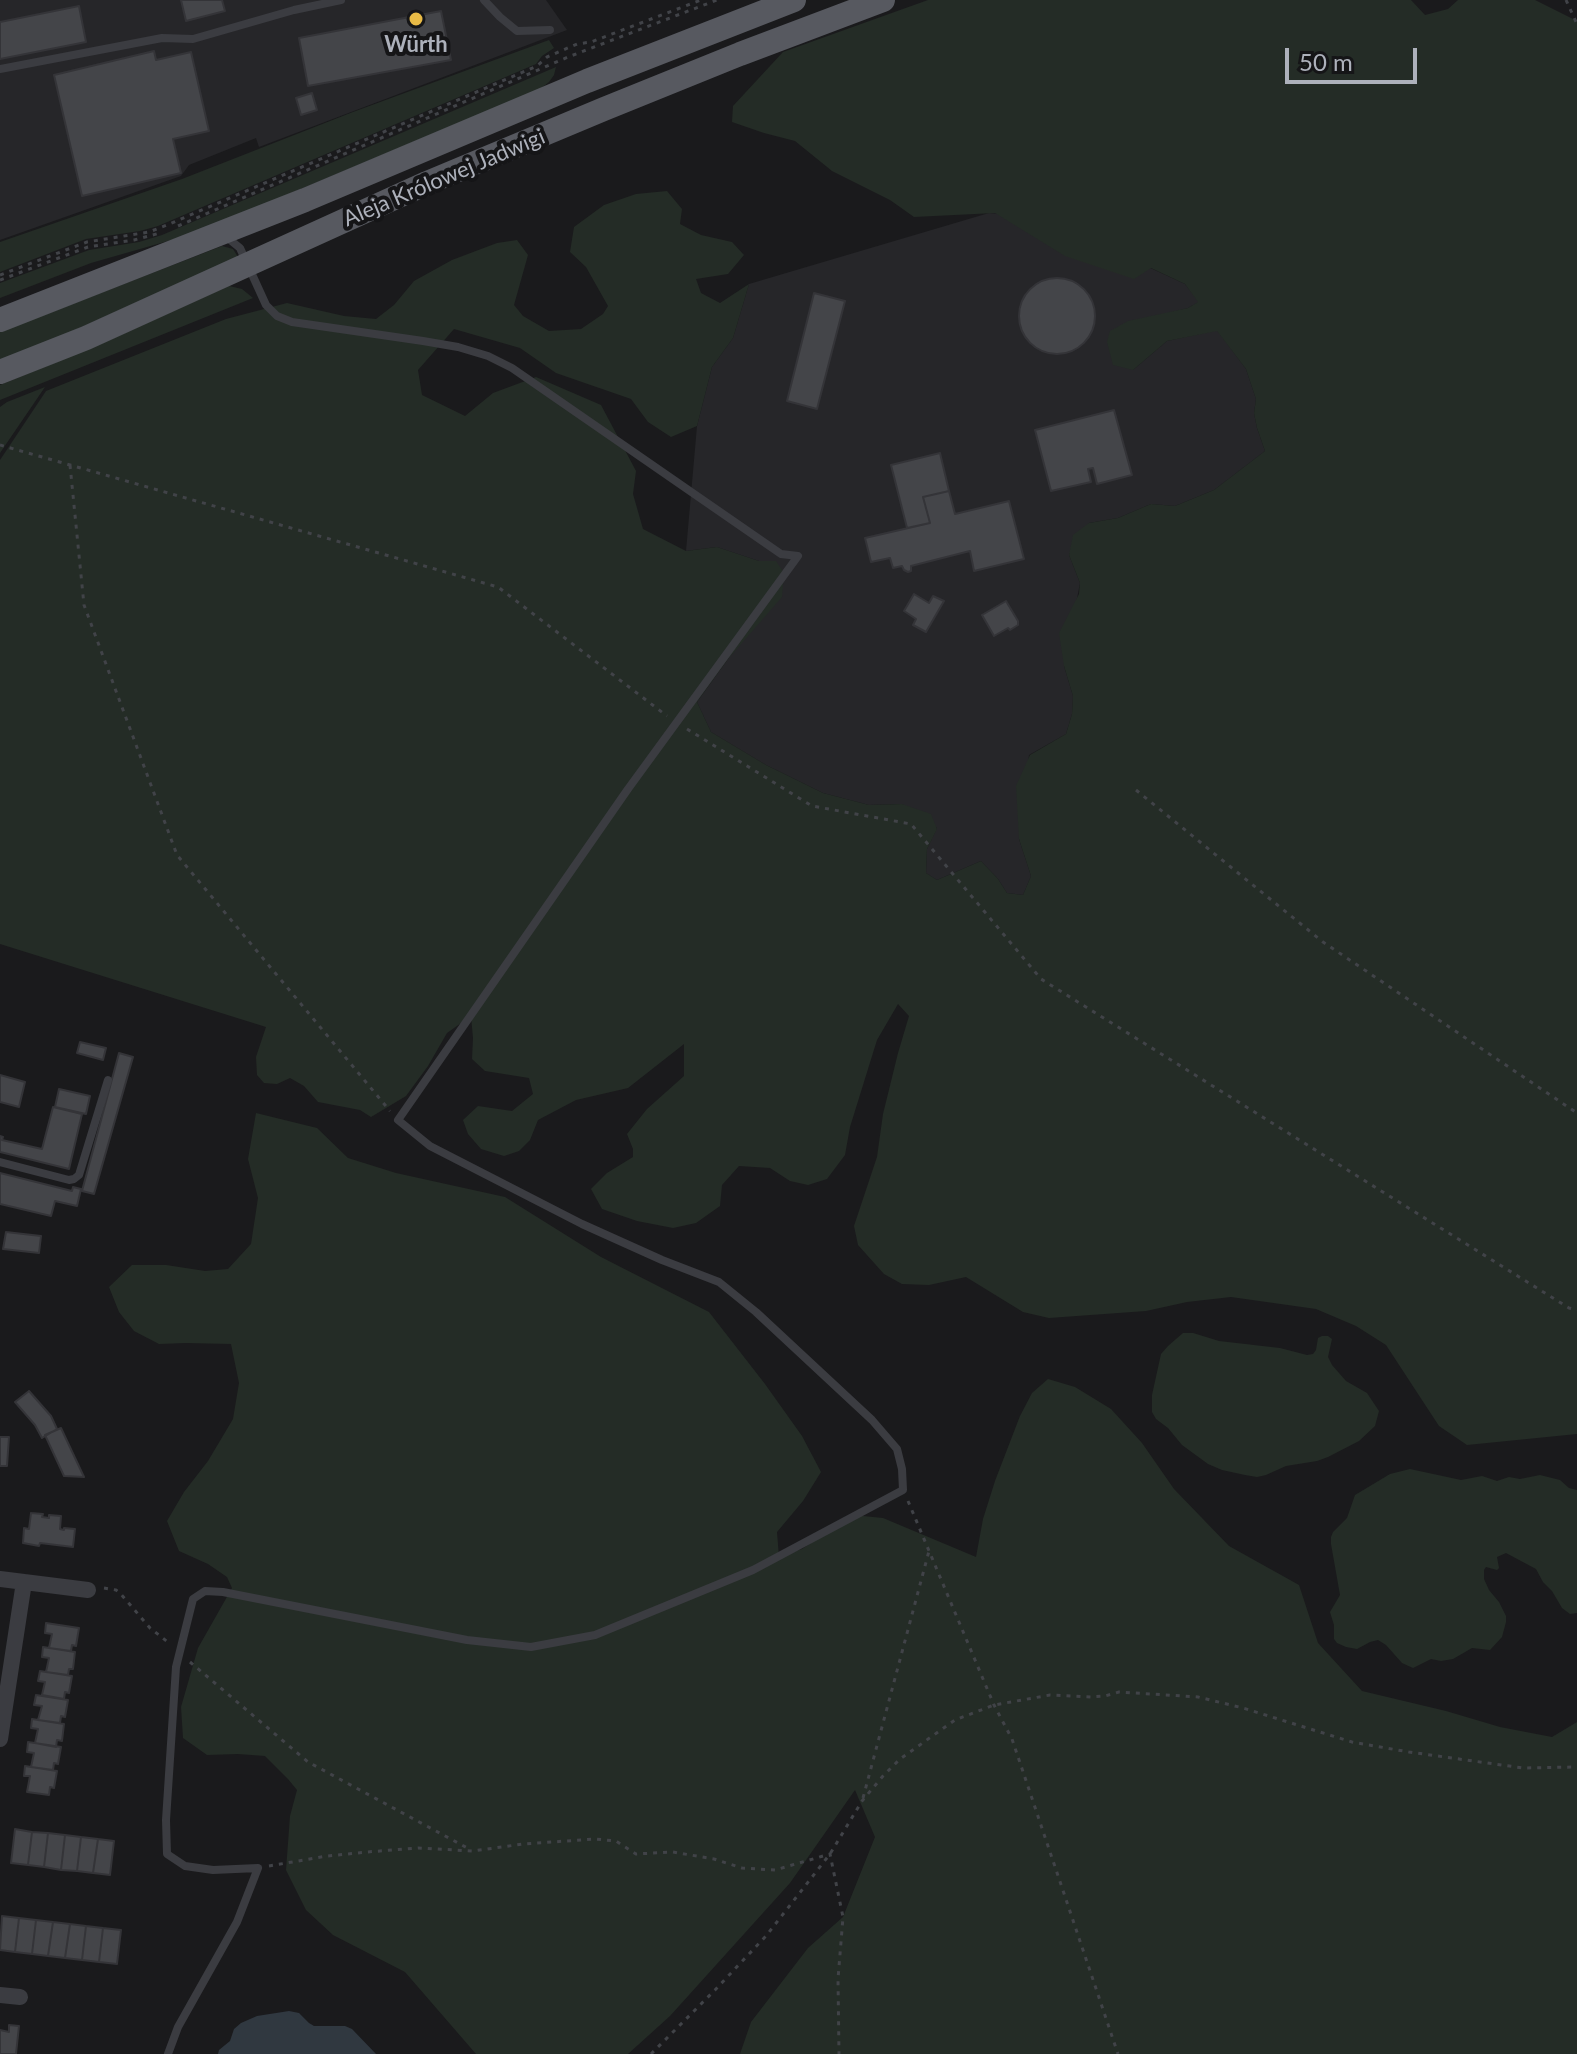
<!DOCTYPE html>
<meta charset="utf-8">
<style>
body{margin:0}
#map{position:relative;width:1577px;height:2054px;overflow:hidden;background:#1a1a1c;font-family:Lato,sans-serif}
canvas{display:block}
.scale{position:absolute;left:1285px;top:48px;width:132px;height:36px;box-sizing:border-box;border:4px solid #adb1bb;border-top:0;padding-left:10px;font-size:24px;line-height:28px;white-space:nowrap;color:#adb1bb;-webkit-text-stroke:6px #151517;paint-order:stroke}
</style>
<div id="map">
<canvas width="1577" height="2054"></canvas>
<div class="scale">50 m</div>
</div>
<script>
const g = document.querySelector('canvas').getContext('2d');
g.lineJoin = 'round';
function paint(path, color) {
  g.fillStyle = color;
  g.fill(path, 'evenodd');
}
function poly(rows) {
  const path = new Path2D();
  for (const r of rows) {
    if (r.length === 3) {
      path.moveTo(r[0] + r[2], r[1]);
      path.arc(r[0], r[1], r[2], 0, 2 * Math.PI);
      continue;
    }
    path.moveTo(r[0], r[1]);
    for (let i = 2; i < r.length; i += 2) path.lineTo(r[i], r[i + 1]);
  }
  return path;
}
function trace(path, color, width, dash) {
  g.strokeStyle = color;
  g.lineWidth = width;
  g.lineCap = dash ? 'butt' : 'round';
  g.setLineDash(dash || []);
  g.stroke(path);
}
function label(font, color, halo, rows, align = 'center') {
  g.font = font + ' Lato,sans-serif';
  g.lineWidth = 8;
  g.setLineDash([]);
  g.textBaseline = 'middle';
  g.strokeStyle = halo;
  g.fillStyle = color;
  for (const [text, x, y, turn = 0] of rows) {
    g.save();
    g.translate(x, y);
    g.rotate((+turn || 0) * Math.PI / 180);
    g.textAlign = isNaN(turn) ? turn : align;
    if (halo) g.strokeText(text, 0, 0);
    g.fillText(text, 0, 0);
    g.restore();
  }
}
paint(poly([
 [0,0,546,0,567,30,259,147,256,138,189,165,181,176,0,240],
 [989,213,1040,217,1185,284,1199,302,1188,308,1161,315,1133,370,1167,341,1217,330,1246,369,1256,399,1254,413,1257,428,1265,451,1214,490,1175,506,1151,504,1118,518,1089,523,1069,555,1080,583,1064,666,1073,696,1072,714,1066,734,1029,755,1019,839,1031,876,1023,895,1007,893,998,879,981,861,937,880,926,873,927,849,937,828,902,804,869,805,823,793,766,765,711,732,697,702,728,659,776,561,759,561,717,547,686,551,697,426,712,367,733,338,749,284]
]), '#262629');
paint(poly([
 [928,0,1411,0,1425,15,1448,9,1458,0,1535,0,1577,21,1577,1434,1467,1445,1439,1426,1386,1345,1356,1326,1316,1309,1231,1297,1187,1302,1146,1311,1049,1318,1023,1312,966,1277,929,1285,902,1284,884,1274,858,1245,854,1226,877,1157,883,1114,898,1053,909,1016,898,1004,877,1040,850,1127,845,1155,827,1179,808,1185,790,1181,770,1168,739,1166,722,1185,720,1206,696,1223,673,1228,637,1221,602,1209,591,1189,607,1173,633,1157,633,1149,627,1134,647,1109,684,1076,684,1044,628,1088,576,1100,538,1120,530,1140,519,1151,504,1156,481,1149,468,1134,463,1120,478,1106,512,1111,533,1094,529,1078,485,1071,472,1059,473,1038,471,1016,447,1033,428,1066,406,1096,371,1117,360,1110,318,1102,304,1086,290,1078,277,1084,264,1083,257,1075,256,1057,266,1027,0,944,0,460,46,391,226,319,287,303,344,316,376,319,394,305,414,281,452,260,497,243,517,240,528,255,514,305,523,316,549,331,581,329,603,314,608,306,586,267,570,252,574,227,604,205,636,194,667,191,682,209,680,224,701,235,732,242,744,255,728,274,696,279,701,293,720,303,749,284,733,338,712,367,697,426,671,437,648,422,631,399,556,373,520,348,454,329,418,370,422,395,465,416,493,393,536,377,601,405,636,471,633,494,643,529,686,551,717,547,759,561,776,561,784,573,782,597,728,659,697,702,711,732,766,765,823,793,869,805,902,804,931,814,937,829,927,849,926,873,937,880,981,861,998,879,1007,893,1023,895,1031,876,1019,839,1016,786,1030,755,1066,734,1072,714,1073,696,1064,666,1059,633,1079,594,1080,583,1069,555,1073,535,1089,523,1118,518,1151,504,1175,506,1214,490,1265,451,1257,428,1254,413,1256,399,1246,369,1217,331,1167,341,1133,370,1113,365,1107,342,1110,331,1128,321,1188,308,1198,302,1185,284,1151,268,1134,279,1065,256,995,213,914,217,890,200,832,171,795,141,764,133,732,122,733,106,783,52],
 [549,40,554,48,542,56,536,64,158,226,140,231,86,239,0,272,0,242,182,179,353,112],
 [556,67,554,75,549,82,540,89,241,214,175,239,91,263,0,298,0,283,89,250,139,242,162,235],
 [222,246,233,249,238,257,73,331,0,361,0,332],
 [229,286,242,289,253,298,0,400,0,385,103,343],
 [45,387,0,453,0,407,7,402],
 [256,1113,317,1128,348,1158,396,1173,505,1197,601,1257,709,1312,765,1384,802,1436,821,1472,803,1501,777,1532,779,1557,802,1549,853,1515,883,1518,976,1557,983,1519,995,1481,1020,1416,1032,1393,1048,1379,1075,1387,1111,1409,1142,1443,1174,1489,1229,1546,1299,1585,1318,1643,1362,1691,1446,1711,1500,1727,1552,1737,1577,1722,1577,2054,740,2054,751,2022,808,1948,843,1917,875,1837,855,1790,790,1883,670,2016,628,2054,476,2054,405,1972,333,1935,306,1910,286,1870,290,1816,297,1790,288,1779,265,1756,238,1754,207,1755,183,1738,181,1707,198,1648,232,1588,227,1577,208,1564,179,1551,167,1521,184,1492,208,1461,233,1419,239,1383,231,1344,186,1343,159,1344,134,1331,119,1312,109,1287,132,1265,166,1265,205,1271,228,1269,251,1244,258,1198,248,1159],
 [1183,1333,1193,1333,1219,1341,1280,1348,1307,1355,1313,1354,1316,1350,1318,1338,1322,1336,1328,1336,1332,1339,1328,1357,1332,1365,1346,1381,1367,1393,1379,1411,1375,1426,1359,1441,1328,1457,1317,1461,1286,1466,1266,1475,1257,1477,1245,1475,1222,1470,1208,1464,1182,1445,1168,1428,1156,1419,1152,1412,1152,1395,1161,1354,1168,1346],
 [1410,1469,1461,1480,1482,1476,1497,1481,1509,1477,1520,1479,1540,1475,1560,1480,1569,1488,1577,1490,1577,1613,1570,1614,1562,1608,1552,1591,1543,1582,1536,1569,1506,1553,1497,1557,1499,1568,1497,1570,1486,1567,1484,1570,1484,1579,1489,1590,1499,1602,1506,1616,1506,1622,1502,1637,1490,1650,1472,1648,1453,1659,1441,1661,1431,1659,1413,1668,1402,1663,1386,1645,1378,1640,1370,1642,1357,1649,1346,1647,1337,1643,1334,1639,1334,1625,1330,1612,1340,1595,1331,1544,1331,1537,1333,1532,1347,1518,1355,1495,1390,1474]
]), '#242c26');
paint(poly([
 [289,2011,299,2013,309,2023,314,2026,345,2026,352,2029,376,2054,218,2054,219,2050,230,2041,234,2029,241,2023,257,2016]
]), '#303840');
const building = poly([
 [181,0,222,0,225,11,186,21,181,0],
 [79,6,86,42,0,59,0,22,79,6],
 [441,11,451,60,308,86,299,38,441,11],
 [154,51,156,60,191,52,209,131,173,139,181,173,82,196,54,75,154,51],
 [312,93,317,110,301,115,296,98,312,93],
 [1057,316,38],
 [814,293,845,301,817,409,787,401,814,293],
 [1114,410,1132,475,1097,484,1093,468,1088,469,1091,482,1051,491,1035,430,1114,410],
 [940,453,949,491,923,497,930,523,907,528,891,465,940,453],
 [949,491,955,514,1009,501,1024,559,974,571,970,551,911,566,911,571,908,572,904,570,902,566,893,568,890,558,871,562,865,538,930,523,923,497,949,491],
 [914,594,929,603,933,596,944,601,926,632,913,625,916,619,904,611,914,594],
 [1006,601,1018,621,1018,625,1010,630,1008,628,994,636,982,615,1006,601],
 [80,1042,106,1048,103,1060,77,1053,80,1042],
 [119,1053,133,1057,94,1194,82,1191,119,1053],
 [0,1075,25,1082,19,1107,0,1102,0,1075],
 [59,1089,90,1096,86,1114,55,1107,59,1089],
 [53,1107,82,1114,69,1169,0,1152,0,1136,3,1137,2,1140,42,1149,53,1107],
 [0,1173,72,1191,73,1187,81,1189,77,1206,55,1201,51,1216,0,1204,0,1173],
 [6,1232,41,1236,39,1253,3,1249,6,1232],
 [29,1391,51,1416,57,1429,42,1438,35,1425,15,1402,29,1391],
 [61,1428,84,1477,64,1476,45,1435,61,1428],
 [0,1437,9,1437,7,1466,0,1466,0,1437],
 [31,1513,43,1514,42,1517,49,1518,49,1515,61,1516,60,1529,64,1530,64,1528,75,1529,73,1547,40,1543,39,1546,23,1543,24,1528,29,1529,31,1513],
 [46,1623,79,1628,76,1646,72,1645,71,1651,49,1648,52,1634,45,1633,46,1623],
 [43,1647,75,1652,73,1669,69,1669,68,1675,46,1672,49,1658,42,1657,43,1647],
 [40,1671,72,1676,69,1693,65,1692,64,1699,42,1695,45,1682,38,1681,40,1671],
 [36,1695,68,1700,65,1717,61,1716,60,1723,38,1720,42,1706,34,1705,36,1695],
 [32,1719,64,1724,62,1741,57,1740,56,1747,35,1743,38,1729,31,1728,32,1719],
 [28,1742,61,1747,58,1764,54,1763,53,1770,31,1767,34,1753,27,1752,28,1742],
 [25,1766,57,1771,54,1788,50,1787,49,1795,27,1792,30,1776,24,1776,25,1766],
 [15,1829,32,1832,28,1865,11,1863,15,1829],
 [32,1832,48,1833,44,1867,28,1865,32,1832],
 [48,1833,65,1835,61,1870,44,1867,48,1833],
 [65,1835,81,1837,77,1871,61,1870,65,1835],
 [81,1837,98,1839,93,1873,77,1871,81,1837],
 [98,1839,114,1841,110,1875,93,1873,98,1839],
 [2,1916,19,1918,15,1952,0,1950,2,1916],
 [19,1918,36,1920,32,1954,15,1952,19,1918],
 [36,1920,53,1922,48,1956,32,1954,36,1920],
 [53,1922,70,1924,65,1958,48,1956,53,1922],
 [70,1924,86,1926,82,1960,65,1958,70,1924],
 [86,1926,103,1928,99,1962,82,1960,86,1926],
 [103,1928,121,1930,117,1964,99,1962,103,1928],
 [9,2025,19,2026,16,2054,0,2054,0,2030,9,2032,9,2025]
]);
paint(building, '#444549');
trace(building, '#343438', 2);
trace(poly([
 [1566,0,1577,24],
 [178,226,568,57,717,0],
 [0,275,87,242,149,232,167,225,537,66,547,57,577,44,591,42,701,0],
 [0,280,88,247,134,240,160,233],
 [0,445,498,587,667,716],
 [70,465,84,605,177,855,390,1111],
 [687,729,812,806,911,824,1041,979,1569,1308,1577,1310],
 [1136,790,1323,942,1577,1113],
 [908,1501,994,1705,1012,1739,1118,2054],
 [104,1588,116,1590,120,1593,150,1628,169,1643],
 [190,1662,308,1762,471,1850],
 [863,1798,929,1551],
 [269,1866,327,1856,367,1852,418,1848,473,1851,523,1844,595,1839,616,1841,636,1854,673,1852,714,1859,742,1868,775,1870,830,1854,843,1917,838,1979,839,2054],
 [651,2054,715,1990,766,1936,830,1854,862,1801,883,1776,900,1759,955,1720,994,1705,1050,1695,1091,1697,1105,1696,1119,1692,1198,1697,1243,1708,1352,1742,1409,1752,1523,1768,1577,1767]
]), '#414348', 3, [4, 6]);
trace(poly([
 [484,0,500,17,517,31,550,30],
 [0,69,162,38,193,39,294,10,341,0],
 [0,1162,69,1180,74,1179,79,1175,108,1080],
 [168,2054,178,2027,237,1922,258,1868,213,1870,185,1866,167,1854,166,1820,176,1667,193,1599,205,1591,223,1592,467,1640,531,1647,595,1635,753,1570,903,1490,902,1469,897,1449,872,1420,756,1312,719,1282,662,1260,582,1224,430,1146,398,1120,628,789,798,556,781,554,512,368,488,356,458,347,423,341,292,322,277,316,266,305,240,248,224,235]
]), '#3b3c41', 8);
trace(poly([
 [0,1579,88,1590],
 [0,1739,24,1582],
 [0,1995,20,1997]
]), '#3b3c41', 16);
trace(poly([
 [0,320,305,200,587,81,794,0],
 [0,372,86,338,427,183,604,109,740,54,883,0]
]), '#575960', 24);
for (const [x, y, r, color] of [
 [416,19,8,"#e8ba46"]
]) {
  const dot = new Path2D();
  dot.arc(x, y, r, 0, 2 * Math.PI);
  g.fillStyle = color;
  g.fill(dot);
  trace(dot, '#151517', 3);
}
label('bold 22px', '#adb1bb', '#151517', [
 ["Würth",416,45]
]);
label('22px', '#adb1bb', '#151517', [
 ["Aleja Królowej Jadwigi",444,178,-23]
]);
</script>
